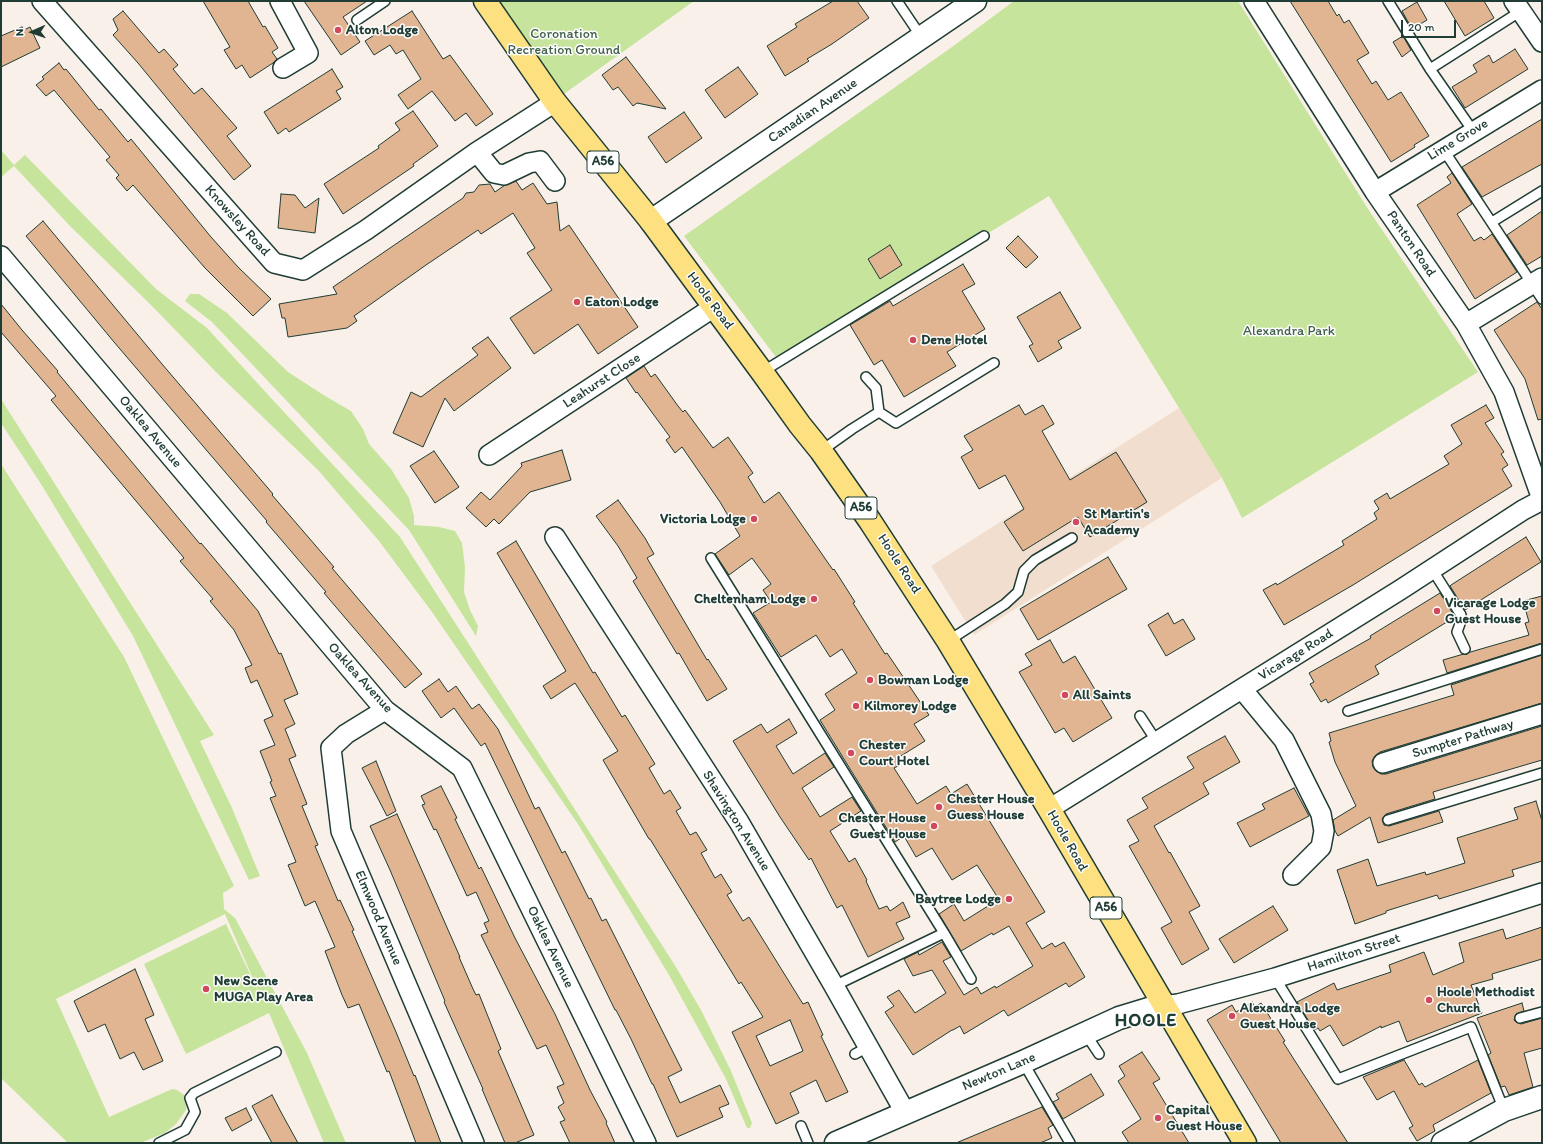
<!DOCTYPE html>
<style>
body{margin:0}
#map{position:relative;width:1543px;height:1144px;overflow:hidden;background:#f9f0e9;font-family:Itim,sans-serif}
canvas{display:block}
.frame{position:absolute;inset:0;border:2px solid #1f3d34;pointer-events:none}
.north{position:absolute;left:12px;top:12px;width:40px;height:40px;-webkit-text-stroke:3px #fff;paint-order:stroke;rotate:268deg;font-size:11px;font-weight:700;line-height:16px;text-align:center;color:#1f3d34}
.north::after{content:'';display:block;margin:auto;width:14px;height:18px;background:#1f3d34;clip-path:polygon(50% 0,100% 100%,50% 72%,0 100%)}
.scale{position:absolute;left:1401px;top:20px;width:55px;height:18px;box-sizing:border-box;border:2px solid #1f3d34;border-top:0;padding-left:5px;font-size:12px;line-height:14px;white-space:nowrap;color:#1f3d34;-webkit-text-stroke:3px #fff;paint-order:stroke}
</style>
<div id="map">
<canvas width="1543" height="1144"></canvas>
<div class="frame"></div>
<div class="north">N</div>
<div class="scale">20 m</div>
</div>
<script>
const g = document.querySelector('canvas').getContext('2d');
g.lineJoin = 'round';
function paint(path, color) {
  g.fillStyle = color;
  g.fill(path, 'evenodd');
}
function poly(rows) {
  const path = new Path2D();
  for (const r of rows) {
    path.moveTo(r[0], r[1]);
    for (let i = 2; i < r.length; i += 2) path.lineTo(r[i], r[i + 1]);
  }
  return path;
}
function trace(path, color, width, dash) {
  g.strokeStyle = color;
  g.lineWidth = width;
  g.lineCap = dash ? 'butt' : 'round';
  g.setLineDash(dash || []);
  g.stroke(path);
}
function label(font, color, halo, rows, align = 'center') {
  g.font = font + ' Itim,sans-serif';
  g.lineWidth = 3;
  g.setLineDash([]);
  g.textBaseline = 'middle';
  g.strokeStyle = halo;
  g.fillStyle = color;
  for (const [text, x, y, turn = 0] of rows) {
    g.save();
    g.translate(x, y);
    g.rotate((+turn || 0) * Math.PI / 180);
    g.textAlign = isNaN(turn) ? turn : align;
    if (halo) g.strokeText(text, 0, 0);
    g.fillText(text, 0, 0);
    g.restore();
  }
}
paint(poly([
 [1179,408,1222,478,974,635,931,566]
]), '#f2decf');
paint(poly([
 [485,1,694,1,568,91,555,102],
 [1014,1,1238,1,1368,209,1478,372,1242,518,1222,478,1049,196,779,361,684,236,952,47],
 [1,150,14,165,25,155,156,289,207,328,271,398,400,537,676,967,702,1012,731,1071,752,1123,750,1128,747,1128,726,1079,669,975,578,824,432,612,379,541,318,470,218,374,152,306,70,226,14,166,1,177],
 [190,294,199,294,227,313,288,372,325,396,351,411,363,429,369,444,391,469,409,498,414,516,414,525,439,527,455,531,462,543,465,567,464,592,470,610,478,626,476,636,409,530,212,322,185,301],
 [1,399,214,735,200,741,232,808,260,876,249,880,133,636,41,484,1,423],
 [1,464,124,657,234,886,223,893,224,909,235,918,307,1053,346,1143,324,1143,269,1013,186,1054,144,964,226,924,260,995,225,914,56,999,109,1117,172,1089,177,1090,184,1095,187,1101,186,1110,176,1124,165,1133,140,1143,68,1143,1,1078]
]), '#c6e49c');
const building = poly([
 [203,1,248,1,263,27,265,26,278,48,272,52,277,59,273,63,250,78,242,65,236,69,224,50,230,47,203,1],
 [304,1,367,1,343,17,360,42,341,55,304,1],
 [833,1,857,1,869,18,832,44,807,59,809,61,785,76,767,46,797,27,795,24,833,1],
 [1290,1,1328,1,1337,16,1339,14,1344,23,1349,20,1369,53,1357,60,1372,84,1376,81,1388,100,1401,92,1429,136,1414,145,1415,147,1391,162,1290,1],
 [1444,1,1484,1,1494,18,1465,36,1444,1],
 [1417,2,1427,20,1412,29,1402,11,1417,2],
 [123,11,159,53,164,49,178,65,173,69,194,94,202,88,237,128,227,136,251,166,234,180,138,63,113,35,118,30,113,19,123,11],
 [412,11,443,59,450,55,493,114,476,126,466,113,455,121,432,91,408,109,398,95,421,79,403,50,396,54,390,45,374,55,365,41,412,11],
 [22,27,24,30,30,27,40,48,1,67,1,36,22,27],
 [1403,36,1411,50,1402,57,1393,42,1403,36],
 [1515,49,1528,69,1465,108,1452,87,1477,72,1473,65,1489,55,1493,63,1515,49],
 [626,57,666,109,637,103,633,106,618,87,613,90,602,75,626,57],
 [59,63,64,70,66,69,99,110,101,109,128,142,131,139,211,237,238,267,271,299,253,316,205,268,133,185,127,191,116,178,119,175,106,160,110,157,54,90,46,96,36,85,44,79,42,77,59,63],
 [738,67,758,94,725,118,705,90,738,67],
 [332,69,343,87,336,91,341,99,289,132,286,128,278,134,264,112,332,69],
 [413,111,438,146,413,164,414,166,343,214,324,184,379,148,378,146,400,130,395,123,413,111],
 [684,112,702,138,666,163,648,137,684,112],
 [1542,119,1542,164,1482,197,1462,167,1542,119],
 [1452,173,1472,204,1457,214,1474,241,1481,237,1484,240,1492,234,1517,272,1475,299,1417,205,1451,183,1447,177,1452,173],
 [516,181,522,190,533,183,547,204,557,202,560,231,569,225,638,327,598,354,578,324,534,354,510,318,552,290,527,253,535,248,513,213,481,234,478,230,426,265,354,316,357,321,347,328,288,337,285,318,282,318,279,304,337,294,333,287,463,198,466,193,474,192,479,185,490,184,495,192,505,185,516,181],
 [281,194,295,195,305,208,319,198,315,233,278,228,281,194],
 [1542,211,1542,256,1527,265,1507,235,1542,211],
 [43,221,162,364,273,494,272,495,334,567,332,568,422,674,405,688,324,593,326,592,266,522,267,521,114,342,26,236,43,221],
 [1018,236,1038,257,1026,268,1006,248,1018,236],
 [890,245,902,265,880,279,868,259,890,245],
 [963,264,975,284,962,291,985,329,947,352,956,366,904,397,882,360,874,365,850,325,890,301,893,306,963,264],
 [1060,292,1081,328,1058,341,1062,348,1038,362,1029,346,1033,344,1017,317,1060,292],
 [1537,302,1542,309,1542,419,1538,420,1525,379,1494,330,1537,302],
 [1,304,22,330,58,371,57,372,200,544,201,543,258,611,279,654,281,653,298,694,284,700,295,724,285,729,296,756,289,759,307,804,302,806,318,845,315,846,338,901,340,900,354,930,352,931,396,1032,414,1076,415,1075,441,1143,416,1143,389,1071,387,1072,359,1004,348,1008,342,995,325,951,335,947,315,901,305,906,288,865,296,862,270,798,276,796,270,782,272,781,260,751,275,745,264,720,273,716,257,680,251,683,245,668,252,665,234,630,210,601,213,599,180,561,184,558,51,400,56,396,1,332,1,304],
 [488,337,511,368,454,411,445,398,423,447,393,433,411,392,421,397,478,355,472,348,488,337],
 [644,366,651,377,655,374,678,406,683,412,685,410,713,448,728,437,753,473,748,477,764,503,779,492,833,570,834,569,855,602,853,603,885,654,887,653,929,715,914,724,925,741,896,759,900,765,894,768,917,804,946,786,951,794,967,784,1045,912,1026,923,1042,949,1052,943,1055,947,1064,942,1085,977,1069,987,1066,983,1008,1016,1004,1010,964,1034,960,1026,953,1030,952,1030,913,1055,885,1012,894,1006,887,997,899,990,915,1013,946,993,932,970,913,976,904,959,918,952,919,955,942,942,951,957,943,961,964,995,977,987,981,994,995,986,996,988,1033,966,1009,926,993,935,992,933,961,951,939,914,954,904,964,921,988,906,987,904,998,898,977,865,952,880,932,848,916,857,904,836,895,842,820,720,835,710,825,694,857,673,842,649,830,657,816,635,781,657,753,613,771,602,763,590,771,584,752,558,729,575,715,554,740,536,720,502,682,447,675,453,666,440,670,437,637,392,636,393,626,378,644,366],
 [1019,405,1025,415,1043,405,1054,424,1042,431,1070,480,1116,452,1147,502,1090,537,1078,517,1023,551,1004,522,1024,509,1005,475,979,489,961,457,973,450,964,436,1019,405],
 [1486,405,1494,418,1485,423,1504,452,1501,454,1508,465,1502,469,1512,486,1353,585,1284,625,1263,590,1276,583,1277,585,1344,545,1342,541,1377,519,1374,513,1379,509,1374,501,1387,493,1390,499,1449,464,1444,456,1462,444,1451,425,1486,405],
 [562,450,571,480,530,492,499,524,494,519,486,527,466,508,481,492,490,500,522,466,521,463,562,450],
 [434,451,459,487,435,503,410,466,434,451],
 [618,500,645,538,654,554,647,558,707,660,708,659,727,689,707,701,679,653,677,654,633,581,637,578,618,546,596,516,618,500],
 [1526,537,1541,562,1465,610,1450,586,1451,585,1526,537],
 [516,541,593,673,595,672,622,717,625,715,655,764,649,768,664,794,670,790,681,808,676,811,690,835,696,832,707,850,701,853,715,878,721,874,732,892,727,895,743,921,749,917,803,1004,808,1002,823,1035,821,1036,848,1092,826,1102,816,1080,790,1093,799,1113,776,1124,732,1032,763,1017,741,982,739,984,650,839,649,839,603,760,618,751,575,683,551,699,543,686,566,671,497,553,516,541],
 [790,1020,803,1051,770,1066,756,1036,790,1020],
 [1108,557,1127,589,1038,640,1020,609,1108,557],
 [1440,593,1455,617,1375,666,1379,674,1328,703,1326,699,1321,702,1310,684,1314,682,1309,673,1371,638,1370,636,1440,593],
 [1542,596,1542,643,1447,673,1443,660,1529,635,1525,623,1529,622,1523,601,1542,596],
 [1168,613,1174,624,1183,619,1195,639,1166,656,1148,625,1168,613],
 [1050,640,1063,663,1075,656,1112,718,1073,742,1064,728,1055,733,1019,672,1032,665,1025,654,1050,640],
 [1542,655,1542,703,1380,752,1375,756,1372,761,1373,767,1376,771,1381,774,1386,774,1542,726,1542,760,1433,792,1435,799,1386,814,1382,819,1384,825,1389,826,1439,811,1443,822,1378,843,1370,817,1338,836,1335,831,1333,820,1356,806,1335,762,1329,742,1331,741,1329,733,1454,695,1451,685,1542,655],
 [439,679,448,692,456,686,472,709,479,704,498,729,535,809,539,807,562,853,565,851,589,899,591,898,602,921,606,919,682,1070,668,1077,680,1103,720,1085,729,1104,719,1108,723,1117,677,1137,653,1084,652,1084,631,1039,616,1010,615,1010,485,743,481,746,454,708,441,718,422,691,439,679],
 [789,719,797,733,776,746,793,774,825,753,834,767,802,788,820,817,852,797,861,811,830,831,849,862,855,858,867,880,866,881,879,909,887,906,890,911,903,902,910,917,896,923,904,939,868,957,842,905,837,908,811,858,809,860,780,817,733,741,761,724,767,733,789,719],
 [1225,736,1240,762,1203,783,1209,794,1154,826,1169,853,1170,852,1200,906,1189,912,1209,949,1182,965,1161,928,1172,922,1129,846,1139,841,1127,820,1148,808,1142,798,1194,768,1187,757,1225,736],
 [376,761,396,811,387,816,362,768,376,761],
 [441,786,457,818,455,819,479,869,481,867,515,938,555,1014,590,1090,607,1122,606,1123,615,1143,570,1143,560,1122,565,1120,558,1107,564,1103,557,1087,564,1084,546,1045,537,1049,481,935,488,932,484,923,489,921,476,892,467,896,436,829,434,830,422,805,425,804,421,796,441,786],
 [1294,788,1309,816,1250,847,1237,823,1265,809,1262,804,1294,788],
 [1536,801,1542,821,1542,861,1512,870,1514,876,1439,899,1437,895,1386,911,1386,913,1355,924,1337,870,1368,859,1377,886,1425,872,1426,875,1465,863,1457,838,1518,819,1514,808,1536,801],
 [397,814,460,957,459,957,473,989,476,995,479,994,501,1049,498,1051,534,1135,515,1143,505,1143,482,1089,483,1089,444,1002,445,1001,390,870,370,826,397,814],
 [1273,906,1288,930,1234,963,1219,939,1273,906],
 [1542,927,1542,959,1492,974,1493,979,1471,985,1482,1013,1407,1042,1399,1021,1381,1028,1381,1026,1343,1046,1330,1025,1320,1031,1318,1028,1314,1030,1297,1002,1334,983,1337,990,1391,972,1389,965,1424,952,1433,975,1464,962,1459,943,1503,929,1506,939,1542,927],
 [135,969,154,1015,145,1019,163,1061,143,1070,134,1052,120,1059,105,1024,88,1032,74,1001,135,969],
 [1252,1002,1255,1007,1261,1003,1285,1041,1283,1042,1295,1061,1348,1143,1281,1143,1207,1020,1232,1005,1236,1012,1252,1002],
 [1522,1003,1524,1011,1516,1014,1514,1020,1516,1022,1521,1024,1542,1018,1542,1048,1524,1053,1533,1087,1509,1095,1505,1086,1501,1087,1488,1055,1491,1053,1477,1018,1522,1003],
 [1142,1052,1160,1079,1153,1083,1189,1143,1129,1143,1122,1132,1141,1119,1118,1081,1125,1076,1119,1066,1142,1052],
 [1404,1060,1419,1085,1422,1083,1425,1087,1478,1060,1491,1093,1433,1125,1435,1131,1417,1141,1409,1128,1413,1126,1394,1091,1377,1100,1363,1077,1404,1060],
 [1091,1074,1104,1095,1063,1119,1053,1102,1059,1099,1056,1094,1091,1074],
 [272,1095,282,1114,298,1143,272,1143,252,1106,272,1095],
 [1042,1107,1053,1125,1048,1128,1052,1138,1040,1143,956,1143,1042,1107],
 [246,1108,252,1120,232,1131,225,1118,246,1108]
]);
paint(building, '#e1b492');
trace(building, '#1f3d34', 1);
const lane = poly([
 [897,1,922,38],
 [1388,1,1430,69,1473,131],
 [357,20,385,1],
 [1430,69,1521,11],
 [1443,149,1542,299],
 [1492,222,1542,191],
 [762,372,984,236],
 [879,412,896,423,994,363],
 [821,451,852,429,879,412,876,388,866,377],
 [711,558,944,933,834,986],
 [1432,569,1461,615,1461,621,1457,632,1465,649],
 [948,641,1005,604,1018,592,1024,571,1035,560,1072,538],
 [1348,711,1542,649],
 [1140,716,1157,742],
 [1388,820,1542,773],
 [944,933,971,979],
 [1275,978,1338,1079,1471,1027,1504,1110],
 [1520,1018,1542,1012],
 [1085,1033,1099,1054],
 [855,1054,868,1047],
 [1023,1062,1070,1143],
 [801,1126,808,1143],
 [159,1143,185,1130,195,1112,190,1098,194,1093,276,1052]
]);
const street = poly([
 [42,1,274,263,303,270,366,230,477,152,555,102],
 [280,1,308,53,283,68],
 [1254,1,1375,192,1466,324,1504,392,1542,499],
 [1514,1,1542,42],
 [477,152,494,173,504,175,529,163,540,161,555,181],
 [1375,192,1542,90],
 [1,256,385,710,462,768,646,1143],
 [1466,324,1542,278],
 [489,455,714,307],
 [555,537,739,822,834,986,905,1112],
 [1242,689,1284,740,1321,814,1324,831,1321,847,1293,875],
 [385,710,346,734,331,748,341,831,474,1143],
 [1383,763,1542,714],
 [1049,809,1400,590,1523,510,1542,500],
 [1164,1006,1178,1004,1275,978,1542,893]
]);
const secondary = poly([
 [651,221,975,1],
 [836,1143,1023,1062,1119,1018,1152,1008,1164,1006],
 [1443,1143,1504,1110,1542,1097]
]);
const highway = poly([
 [485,1,555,102,651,221,762,372,800,425,821,451,870,521,948,641,1049,809,1245,1143]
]);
trace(lane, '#1f3d34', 12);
trace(street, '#1f3d34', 22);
trace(secondary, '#1f3d34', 25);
trace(highway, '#1f3d34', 25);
trace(lane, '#fff', 9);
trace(street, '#fff', 19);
trace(secondary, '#fff', 22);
trace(highway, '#fde080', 22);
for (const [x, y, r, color] of [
 [338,30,4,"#d1495b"],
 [577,302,4,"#d1495b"],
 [913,340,4,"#d1495b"],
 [754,519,4,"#d1495b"],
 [1076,522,4,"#d1495b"],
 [814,599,4,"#d1495b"],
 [1437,611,4,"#d1495b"],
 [870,680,4,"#d1495b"],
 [1065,695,4,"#d1495b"],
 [856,706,4,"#d1495b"],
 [851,753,4,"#d1495b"],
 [939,807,4,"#d1495b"],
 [934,826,4,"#d1495b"],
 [1009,899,4,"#d1495b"],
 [206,989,4,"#d1495b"],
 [1429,1000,4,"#d1495b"],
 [1232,1016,4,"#d1495b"],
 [1158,1118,4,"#d1495b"]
]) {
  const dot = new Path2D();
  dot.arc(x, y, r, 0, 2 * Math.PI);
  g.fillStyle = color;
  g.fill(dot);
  trace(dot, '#fff', 1.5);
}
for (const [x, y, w] of [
 [603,162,32],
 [861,508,32],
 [1106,908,32]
]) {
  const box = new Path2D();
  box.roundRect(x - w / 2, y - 11, w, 22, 3);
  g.fillStyle = '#fff';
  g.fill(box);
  trace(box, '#1f3d34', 1);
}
label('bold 13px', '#1f3d34', null, [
 ["A56",603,162],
 ["A56",861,508],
 ["A56",1106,908]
]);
label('bold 14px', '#1f3d34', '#fff', [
 ["Alton Lodge",346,30],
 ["Eaton Lodge",585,302],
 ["Dene Hotel",921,340],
 ["St Martin's",1084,514],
 ["Academy",1084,530],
 ["Victoria Lodge",746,519,"right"],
 ["Cheltenham Lodge",806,599,"right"],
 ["Vicarage Lodge",1445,603],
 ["Guest House",1445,619],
 ["Bowman Lodge",878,680],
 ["All Saints",1073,695],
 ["Kilmorey Lodge",864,706],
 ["Chester",859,745],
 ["Court Hotel",859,761],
 ["Chester House",947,799],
 ["Guess House",947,815],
 ["Chester House",926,818,"right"],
 ["Guest House",926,834,"right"],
 ["Baytree Lodge",1001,899,"right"],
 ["New Scene",214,981],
 ["MUGA Play Area",214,997],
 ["Hoole Methodist",1437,992],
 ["Church",1437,1008],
 ["Alexandra Lodge",1240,1008],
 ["Guest House",1240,1024],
 ["Capital",1166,1110],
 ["Guest House",1166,1126]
], 'left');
label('14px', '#405e49', '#fff', [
 ["Coronation",564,34],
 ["Recreation Ground",564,50],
 ["Alexandra Park",1289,331]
]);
label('14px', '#1f3d34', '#fff', [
 ["Canadian Avenue",813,111,-34],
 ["Lime Grove",1458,140,-31],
 ["Knowsley Road",237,221,48],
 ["Panton Road",1411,244,56],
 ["Hoole Road",710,301,53],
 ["Leahurst Close",602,381,-33],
 ["Oaklea Avenue",150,432,50],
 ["Hoole Road",899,564,57],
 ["Vicarage Road",1296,655,-32],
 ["Oaklea Avenue",360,678,48],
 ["Sumpter Pathway",1463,739,-17],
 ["Shavington Avenue",736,821,58],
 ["Hoole Road",1067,841,60],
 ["Elmwood Avenue",378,918,67],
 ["Oaklea Avenue",550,947,64],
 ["Hamilton Street",1354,953,-18],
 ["Newton Lane",999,1072,-23]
]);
g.letterSpacing = '1px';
label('bold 18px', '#1f3d34', '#fff', [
 ["HOOLE",1146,1021]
]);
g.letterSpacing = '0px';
</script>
